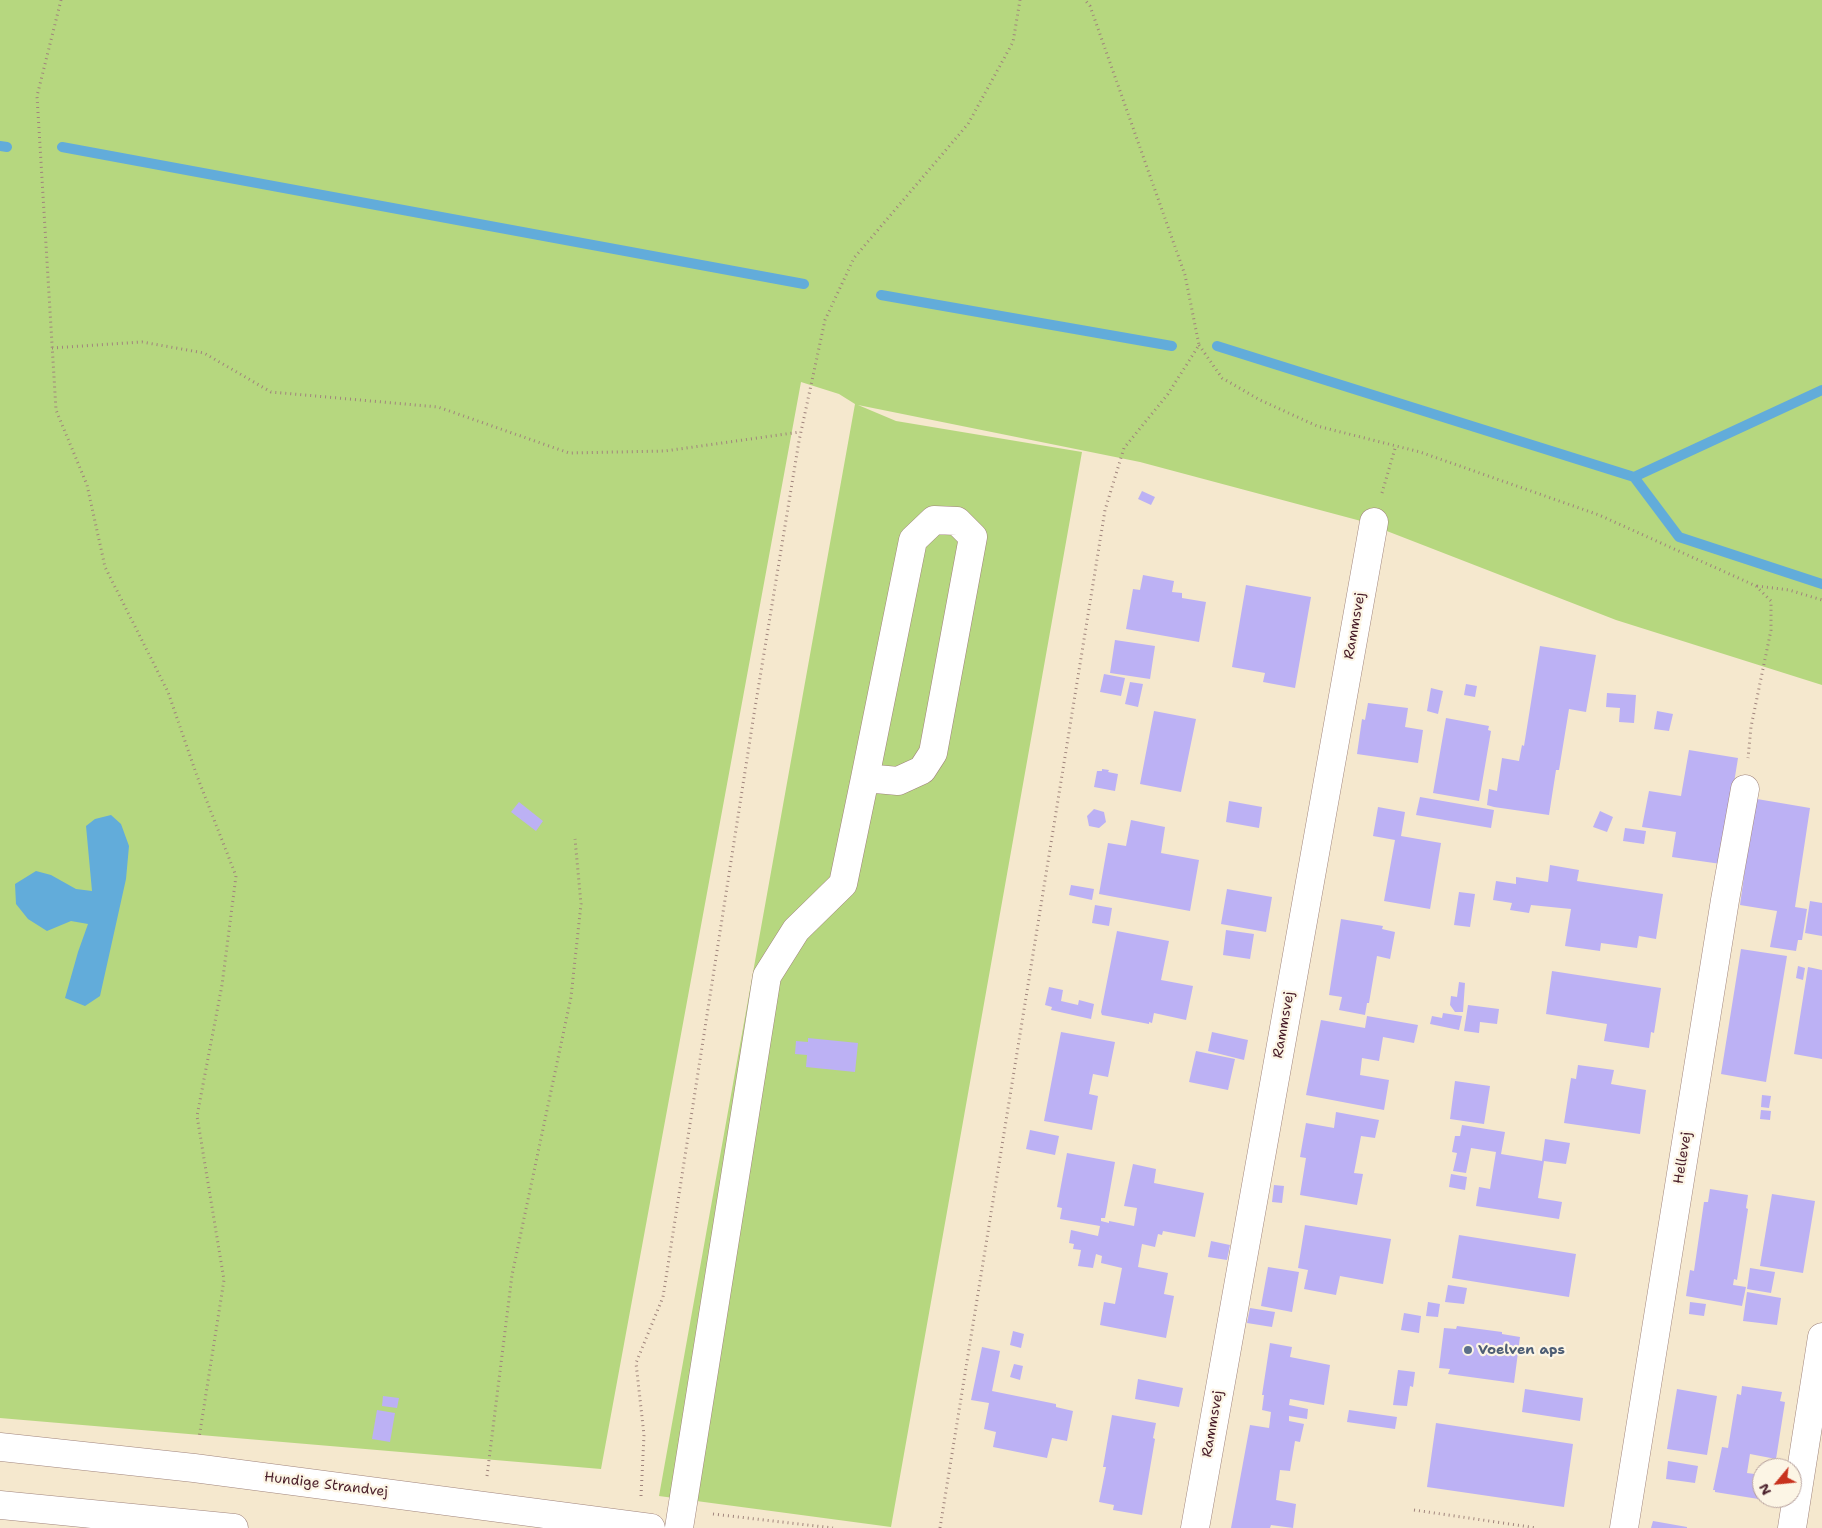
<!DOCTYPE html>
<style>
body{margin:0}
#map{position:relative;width:1822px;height:1528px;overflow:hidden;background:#f5e8ce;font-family:"Shantell Sans",sans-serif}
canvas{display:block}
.north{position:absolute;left:1752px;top:1458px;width:50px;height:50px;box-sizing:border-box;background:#fcf5e5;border:1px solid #b59f9b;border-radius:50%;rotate:242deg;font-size:14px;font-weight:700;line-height:20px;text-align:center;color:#4a1f2b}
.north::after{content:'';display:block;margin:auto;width:18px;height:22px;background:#c8321e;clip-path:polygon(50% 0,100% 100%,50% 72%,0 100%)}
</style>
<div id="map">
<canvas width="1822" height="1528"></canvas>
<div class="north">N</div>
</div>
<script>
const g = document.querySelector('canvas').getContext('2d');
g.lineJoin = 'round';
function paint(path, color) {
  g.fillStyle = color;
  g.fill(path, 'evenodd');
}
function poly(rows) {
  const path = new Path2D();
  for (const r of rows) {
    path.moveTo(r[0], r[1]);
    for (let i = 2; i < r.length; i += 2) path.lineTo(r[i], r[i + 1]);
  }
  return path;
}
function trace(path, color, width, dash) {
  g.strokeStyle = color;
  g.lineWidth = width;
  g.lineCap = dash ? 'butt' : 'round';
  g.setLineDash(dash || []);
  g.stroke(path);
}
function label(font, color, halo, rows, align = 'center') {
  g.font = font + ' "Shantell Sans",sans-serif';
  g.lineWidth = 4.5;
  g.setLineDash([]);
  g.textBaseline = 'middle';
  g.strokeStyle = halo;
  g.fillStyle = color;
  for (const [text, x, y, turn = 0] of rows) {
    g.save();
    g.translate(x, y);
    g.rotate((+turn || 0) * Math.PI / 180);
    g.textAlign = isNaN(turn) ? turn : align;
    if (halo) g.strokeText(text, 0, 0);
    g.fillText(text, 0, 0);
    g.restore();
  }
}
paint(poly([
 [0,0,1822,0,1822,685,1616,620,1361,521,1140,462,858,405,896,421,1082,452,891,1527,659,1496,855,404,839,394,801,382,601,1469,0,1418]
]), '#b6d77f');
paint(poly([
 [111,815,121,824,129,846,126,879,100,996,85,1006,65,998,78,952,88,924,71,921,47,931,28,919,16,904,15,884,36,871,51,875,76,889,92,891,86,826,95,819]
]), '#62acda');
trace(poly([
 [0,146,7,147],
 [62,147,804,284],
 [881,295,1172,346],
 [1217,346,1634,477,1822,390],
 [1634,477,1679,537,1822,584]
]), '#62acda', 10);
paint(poly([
 [1142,491,1155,497,1151,505,1138,499],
 [1143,575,1174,581,1172,592,1182,593,1182,598,1206,602,1199,642,1126,629,1133,589,1140,590],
 [1246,585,1311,597,1295,688,1263,682,1265,673,1232,667],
 [1115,640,1155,646,1150,679,1110,673],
 [1540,646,1596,655,1586,712,1569,709,1559,770,1556,770,1549,815,1494,807,1487,805,1489,789,1497,791,1502,758,1519,761,1522,745,1524,746],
 [1104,674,1125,678,1121,696,1100,692],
 [1130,682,1143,684,1138,707,1125,704],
 [1466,684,1477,686,1475,697,1464,695],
 [1431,688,1443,691,1438,714,1427,711],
 [1607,693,1636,695,1634,723,1619,722,1620,708,1606,707],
 [1368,703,1408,708,1405,727,1423,730,1418,763,1357,754,1362,719,1365,720],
 [1154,711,1196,719,1181,792,1140,784],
 [1657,711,1673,714,1669,731,1654,729],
 [1446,718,1489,726,1488,730,1491,731,1479,801,1433,793],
 [1689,750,1738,758,1721,864,1672,857,1676,832,1642,827,1649,791,1681,796],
 [1102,769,1109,770,1108,772,1118,774,1115,791,1094,787,1097,771,1102,771],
 [1420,797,1494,810,1491,828,1416,815],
 [1757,799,1810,808,1795,907,1807,909,1802,940,1798,940,1796,951,1770,947,1777,911,1740,905,1746,861,1743,860,1745,846,1749,847],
 [1229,801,1262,807,1259,828,1226,822],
 [519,802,543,821,536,831,511,812],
 [1378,807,1405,812,1401,836,1441,843,1430,909,1384,901,1395,840,1373,836],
 [1094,809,1104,812,1106,822,1099,828,1089,826,1087,816],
 [1600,811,1613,817,1607,832,1593,827],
 [1131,820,1165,827,1161,853,1199,860,1190,911,1099,894,1108,843,1126,846],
 [1625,828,1646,831,1644,844,1623,841],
 [1550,865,1579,870,1577,881,1663,894,1656,939,1639,936,1637,948,1601,943,1600,951,1565,946,1571,909,1531,905,1529,913,1510,910,1512,903,1493,900,1496,881,1516,884,1516,877,1548,882],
 [1071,885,1094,889,1092,900,1069,895],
 [1227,889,1272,897,1266,932,1221,924],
 [1459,892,1475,894,1470,927,1454,925],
 [1810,901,1822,903,1822,936,1805,933],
 [1095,905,1112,908,1109,926,1092,923],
 [1341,919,1383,926,1382,929,1395,932,1390,959,1377,956,1369,1003,1367,1003,1365,1015,1339,1010,1342,997,1329,995],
 [1226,930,1254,934,1250,959,1223,955],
 [1117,931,1169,941,1161,980,1193,986,1186,1020,1154,1013,1152,1023,1149,1022,1149,1024,1102,1015,1101,1012],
 [1741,949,1787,956,1766,1082,1721,1074],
 [1798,966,1805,968,1803,980,1796,978],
 [1808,967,1822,970,1822,1059,1794,1054],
 [1552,971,1661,988,1654,1033,1651,1032,1649,1048,1604,1041,1607,1024,1546,1014],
 [1459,982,1465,983,1463,1012,1455,1012,1450,1005,1451,996,1457,997],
 [1049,987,1063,990,1061,1001,1078,1005,1079,1000,1094,1004,1091,1019,1051,1010,1052,1007,1045,1005],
 [1468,1005,1499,1009,1497,1024,1480,1022,1479,1033,1464,1031],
 [1443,1013,1462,1016,1459,1030,1430,1024,1432,1016,1442,1018],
 [1367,1016,1418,1025,1414,1043,1383,1037,1379,1061,1362,1058,1360,1075,1389,1080,1384,1110,1306,1095,1321,1020,1365,1028],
 [1061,1032,1115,1042,1108,1077,1093,1074,1089,1094,1098,1096,1092,1130,1044,1121],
 [1212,1032,1248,1040,1244,1060,1208,1051],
 [808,1038,858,1043,855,1072,806,1067,807,1055,795,1054,796,1041,808,1042],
 [1196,1051,1235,1059,1228,1090,1189,1082],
 [1578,1065,1614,1070,1611,1084,1646,1090,1640,1134,1564,1123,1571,1078,1576,1079],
 [1455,1081,1490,1086,1484,1124,1450,1119],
 [1762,1095,1771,1096,1769,1108,1761,1107],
 [1761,1110,1771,1111,1770,1120,1760,1119],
 [1336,1112,1379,1120,1375,1138,1361,1136,1354,1173,1363,1174,1357,1205,1300,1195,1306,1158,1300,1157,1306,1123,1334,1128],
 [1462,1125,1505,1132,1501,1154,1542,1161,1545,1139,1570,1143,1566,1164,1544,1161,1538,1198,1562,1202,1559,1219,1476,1206,1479,1187,1490,1189,1496,1152,1471,1148,1466,1173,1453,1171,1457,1153,1452,1152,1455,1136,1460,1136],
 [1030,1130,1059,1136,1055,1155,1026,1149],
 [1067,1153,1115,1162,1105,1218,1101,1218,1101,1221,1109,1223,1109,1221,1134,1226,1137,1208,1124,1206,1133,1164,1156,1169,1154,1183,1204,1193,1195,1237,1163,1231,1162,1235,1158,1234,1155,1247,1142,1244,1138,1267,1168,1273,1164,1294,1174,1296,1166,1338,1100,1325,1104,1302,1115,1304,1122,1268,1101,1263,1102,1256,1096,1254,1093,1268,1078,1266,1081,1250,1073,1249,1074,1244,1069,1243,1071,1230,1098,1236,1100,1226,1060,1219,1062,1208,1057,1207],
 [1451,1174,1467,1177,1465,1190,1449,1187],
 [1274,1185,1284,1186,1282,1203,1272,1202],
 [1710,1189,1748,1195,1746,1208,1748,1209,1737,1280,1734,1279,1733,1285,1746,1287,1742,1306,1686,1296,1690,1270,1694,1271,1704,1202,1708,1202],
 [1772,1194,1815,1201,1803,1273,1760,1266],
 [1305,1225,1391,1239,1383,1284,1340,1276,1336,1295,1304,1289,1308,1270,1298,1268],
 [1459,1235,1576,1254,1569,1297,1452,1278],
 [1211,1241,1230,1245,1227,1260,1208,1257],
 [1268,1267,1299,1272,1292,1312,1261,1306],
 [1750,1268,1775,1272,1771,1293,1747,1289],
 [1448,1285,1467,1288,1464,1304,1445,1302],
 [1747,1292,1781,1298,1777,1325,1743,1321],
 [1428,1302,1440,1304,1438,1317,1426,1316],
 [1690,1302,1706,1304,1704,1316,1689,1314],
 [1250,1308,1275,1312,1272,1327,1247,1323],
 [1404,1313,1421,1316,1419,1333,1401,1330],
 [1457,1326,1502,1332,1502,1334,1520,1337,1514,1383,1448,1374,1450,1369,1439,1368,1444,1328,1456,1329],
 [1013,1331,1024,1334,1021,1348,1010,1345],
 [1270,1343,1292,1347,1290,1357,1330,1365,1324,1405,1290,1399,1289,1405,1308,1409,1307,1419,1289,1416,1289,1421,1304,1424,1300,1442,1295,1441,1290,1471,1280,1470,1276,1500,1296,1504,1293,1528,1271,1525,1270,1528,1231,1528,1250,1425,1269,1428,1271,1412,1262,1410,1264,1395,1262,1395],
 [982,1347,1000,1351,992,1391,1056,1404,1056,1407,1073,1411,1067,1441,1052,1438,1047,1458,993,1447,996,1432,984,1429,989,1403,971,1400],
 [1014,1364,1023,1366,1020,1380,1010,1377],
 [1398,1370,1415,1372,1413,1387,1410,1386,1407,1406,1393,1405],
 [1138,1379,1183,1388,1179,1407,1135,1399],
 [1742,1386,1782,1392,1780,1401,1785,1402,1776,1459,1750,1454,1747,1473,1762,1475,1762,1498,1778,1498,1777,1502,1715,1492,1715,1490,1713,1490,1722,1447,1728,1448,1737,1394,1741,1395],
 [1525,1389,1583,1398,1580,1421,1522,1412],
 [1677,1389,1717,1396,1707,1455,1667,1449],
 [383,1396,399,1398,397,1408,382,1406],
 [377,1410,395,1413,390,1442,372,1439],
 [1349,1410,1397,1417,1395,1429,1347,1422],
 [1112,1415,1156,1423,1153,1438,1155,1439,1142,1515,1113,1510,1114,1505,1099,1502,1106,1467,1103,1467],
 [1436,1423,1573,1444,1564,1507,1427,1487],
 [1668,1461,1698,1466,1695,1483,1666,1479],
 [1653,1521,1687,1527,1687,1528,1651,1528]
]), '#bcb1f4');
const minor = poly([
 [679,1528,767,976,796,930,843,884,865,778,913,540,934,520,957,521,973,537,933,753,922,770,898,781,865,778],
 [1195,1528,1374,522],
 [1624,1528,1725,900,1745,789],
 [1792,1528,1822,1337]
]);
const major = poly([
 [0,1447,194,1468,651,1528],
 [0,1505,234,1528]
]);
trace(minor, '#a0847c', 29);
trace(major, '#a0847c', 29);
trace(poly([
 [61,0,37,96,56,410,87,485,105,567,168,692,197,776,236,876,222,985,197,1116,224,1280,199,1438],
 [1199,345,1222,378,1260,400,1317,426,1420,452,1599,515,1756,586,1771,601,1771,630,1751,727,1748,758],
 [52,348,142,342,204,353,271,392,438,407,569,453,665,451,800,432],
 [1382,493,1396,445],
 [1757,586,1789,590,1822,600],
 [487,1476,512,1275,571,997,581,904,575,839],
 [641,1496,644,1435,636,1363,663,1297,754,714,799,441,825,320,854,258,968,124,1013,42,1020,0],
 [1414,1510,1537,1528],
 [713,1514,833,1528],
 [940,1528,1105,510,1124,448,1168,394,1199,345,1185,275,1090,6,1085,0]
]), '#a0847c', 3, [1, 4]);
trace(minor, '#fff', 28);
trace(major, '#fff', 28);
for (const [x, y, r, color] of [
 [1468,1350,5,"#5c6f8a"]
]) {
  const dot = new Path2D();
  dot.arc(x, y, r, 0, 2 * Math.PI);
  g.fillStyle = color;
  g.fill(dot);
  trace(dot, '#fcf5e5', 2);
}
label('14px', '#4a1f2b', '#fcf5e5', [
 ["Rammsvej",1355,626,-80],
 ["Rammsvej",1284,1025,-80],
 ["Hellevej",1683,1158,-81],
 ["Rammsvej",1213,1424,-80],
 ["Hundige Strandvej",326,1485,7]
]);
label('bold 14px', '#4e5e75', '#fcf5e5', [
 ["Voelven aps",1478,1350]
], 'left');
</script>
